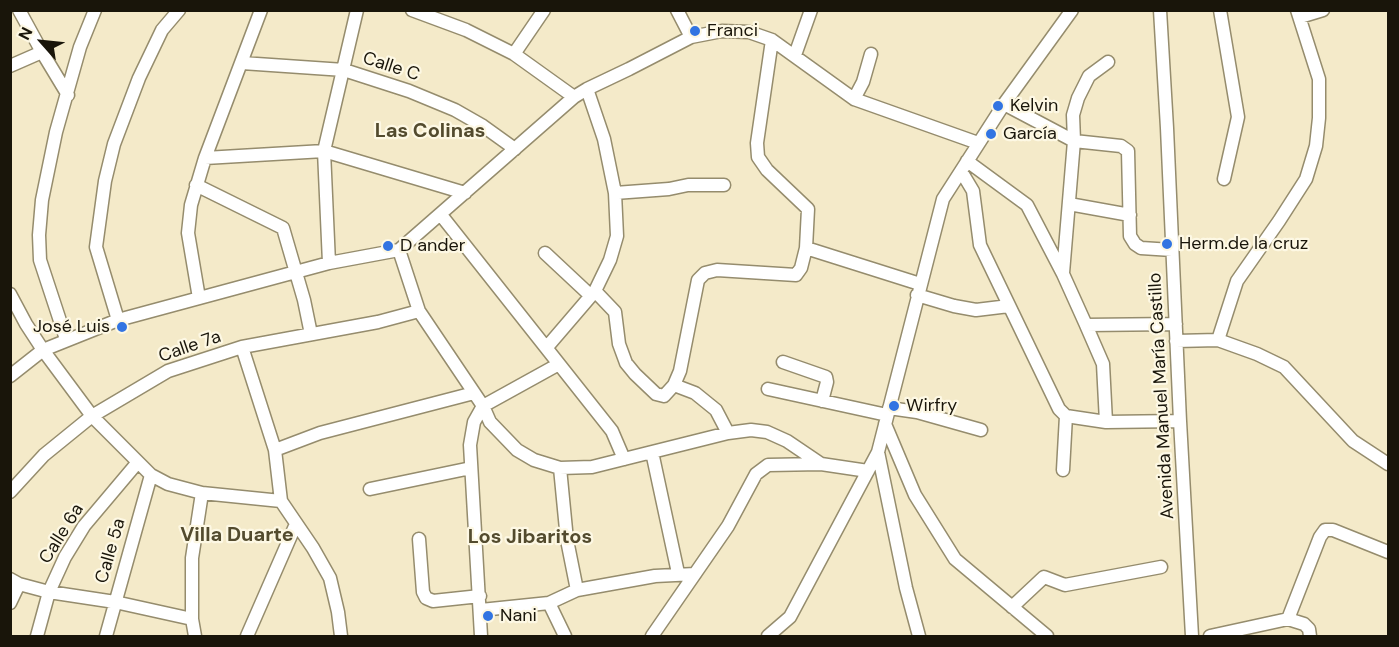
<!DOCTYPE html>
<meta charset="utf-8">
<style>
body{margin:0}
#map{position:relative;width:1399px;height:647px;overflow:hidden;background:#f4eac9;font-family:"DM Sans",sans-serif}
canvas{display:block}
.frame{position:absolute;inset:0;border:12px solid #19150a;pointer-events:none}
.north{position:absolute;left:12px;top:12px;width:60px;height:60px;-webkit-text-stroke:4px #fdf8e4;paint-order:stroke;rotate:297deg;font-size:16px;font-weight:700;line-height:24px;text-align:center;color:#19150a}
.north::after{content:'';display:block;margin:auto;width:21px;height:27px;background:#19150a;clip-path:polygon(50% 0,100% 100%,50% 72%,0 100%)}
</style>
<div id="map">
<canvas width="1399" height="647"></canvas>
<div class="frame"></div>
<div class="north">N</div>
</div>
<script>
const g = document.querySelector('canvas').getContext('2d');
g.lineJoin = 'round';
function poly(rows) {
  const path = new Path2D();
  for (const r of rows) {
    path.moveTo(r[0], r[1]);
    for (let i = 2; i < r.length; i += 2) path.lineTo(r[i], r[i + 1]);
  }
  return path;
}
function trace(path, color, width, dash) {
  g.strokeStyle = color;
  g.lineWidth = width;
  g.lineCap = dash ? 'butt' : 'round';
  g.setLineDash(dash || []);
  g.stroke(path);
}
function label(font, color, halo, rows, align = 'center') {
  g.font = font + ' "DM Sans",sans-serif';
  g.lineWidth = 4.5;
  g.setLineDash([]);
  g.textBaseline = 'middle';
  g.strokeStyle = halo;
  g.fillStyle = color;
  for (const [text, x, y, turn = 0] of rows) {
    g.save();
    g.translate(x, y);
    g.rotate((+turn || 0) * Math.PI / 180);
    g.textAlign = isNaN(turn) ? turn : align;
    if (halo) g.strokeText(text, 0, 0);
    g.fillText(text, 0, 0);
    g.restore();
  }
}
const minor = poly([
 [19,10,42,52],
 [412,10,466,30,514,54,574,97],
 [677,10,691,37],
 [1160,10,1167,128,1180,421,1192,636],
 [1220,10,1238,117,1224,179],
 [1300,17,1323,10],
 [772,40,757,143,758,157,767,170,808,209,806,248,920,284],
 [514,54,544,10],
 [795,55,811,10],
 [242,63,344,70,409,91,455,110,483,126,515,149],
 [10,66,42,52,68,95],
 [854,99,863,82,871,54],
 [1004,104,1074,141,1121,146,1128,151,1130,236,1135,244,1141,248,1172,250],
 [205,158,324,151,465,193],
 [967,161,1027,205,1063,274,1086,325,1176,324],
 [961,171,973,191,980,245,1059,409,1066,416,1106,422,1180,421],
 [196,185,283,228,304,300,311,334],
 [615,193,669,189,688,185,724,185],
 [1069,204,1130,215],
 [441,215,612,431,624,459],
 [399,250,419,311,483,406,490,422,517,450,534,460,560,468,592,467,728,433,751,430,767,432,787,441,821,464],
 [545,253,591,296],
 [329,263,324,151,357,10],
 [1063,273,1074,141,1073,115,1078,98,1089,76,1108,62],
 [595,291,615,312,619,344,626,363,635,374,656,394,664,396,674,385,680,371,698,280,705,273,717,270,796,275,801,268,806,248],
 [10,294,26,324,43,350,92,416,151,475,168,484,202,493,281,501,313,548,330,578,338,612,341,636],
 [917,295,954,306,976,310,1009,306],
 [199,298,188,233,191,205,205,158,261,10],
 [118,320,96,247,105,181,114,144,139,78,162,30,179,10],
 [1086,325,1103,364,1106,422],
 [66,339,40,260,39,235,42,200,56,132,80,47,95,10],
 [1218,340,1237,281,1279,221,1306,179,1316,146,1319,118,1319,79,1297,10],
 [1176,341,1218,340,1257,354,1284,367,1353,441,1388,464],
 [242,347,275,450,281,501],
 [547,347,595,291,610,260,617,236,615,193,604,139,587,89],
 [783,362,826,377,827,382,822,401],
 [10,376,43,350,118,320,329,263,399,250,574,97,587,89,629,69,691,37,722,31,749,32,772,40,854,99,978,143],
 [674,385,695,393,716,410,728,433],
 [768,389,887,415],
 [889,408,917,412,981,430],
 [885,424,915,495,955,559,1047,636],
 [275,450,320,433,474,393],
 [652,452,678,573],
 [878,452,906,588,919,636],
 [560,468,567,540,577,590],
 [1063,470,1066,416],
 [370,489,471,468],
 [10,492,44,455,92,416,168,371,242,347,378,322,419,311],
 [419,539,423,592,426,598,433,601,480,596],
 [10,579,19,584,49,592,115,602,192,619],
 [10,603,19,584],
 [549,603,565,636],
 [1012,607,1044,577,1065,585,1161,567],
 [481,610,549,603,577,590,655,576,695,574],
 [1288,619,1304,624,1309,629,1310,636],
 [37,636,49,592,65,557,84,526,138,462],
 [106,636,151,475],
 [195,636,192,619,192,558,202,493],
 [247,636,296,524],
 [481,636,470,445,474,422,483,406,559,364],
 [652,636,728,526,756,474,768,465,821,464,868,471],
 [768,636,790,617,878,452,943,199,1004,104,1072,10],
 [1210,636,1288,619,1320,537,1325,530,1333,530,1388,552]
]);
trace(minor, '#958c6d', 15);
trace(minor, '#fff', 12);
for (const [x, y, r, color] of [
 [695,31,6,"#3274e2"],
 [998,106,6,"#3274e2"],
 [991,134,6,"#3274e2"],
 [1167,244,6,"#3274e2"],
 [388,246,6,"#3274e2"],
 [122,327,6,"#3274e2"],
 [894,406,6,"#3274e2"],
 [488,616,6,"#3274e2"]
]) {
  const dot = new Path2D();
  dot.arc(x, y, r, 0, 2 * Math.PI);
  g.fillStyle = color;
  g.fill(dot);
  trace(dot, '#fdf8e4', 2);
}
label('18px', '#19150a', '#fdf8e4', [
 ["Franci",707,31],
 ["Kelvin",1010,106],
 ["García",1003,134],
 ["Herm.de la cruz",1179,244],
 ["D ander",400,246],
 ["José Luis",110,327,"right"],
 ["Wirfry",906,406],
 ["Nani",500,616]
], 'left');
label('18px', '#19150a', '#fdf8e4', [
 ["Calle C",391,67,18],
 ["Calle 7a",190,347,-19],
 ["Avenida Manuel María Castillo",1162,396,-93],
 ["Calle 6a",62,534,-58],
 ["Calle 5a",111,551,-74]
]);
label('bold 20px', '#534b2e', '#fdf8e4', [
 ["Las Colinas",430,132],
 ["Villa Duarte",237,536],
 ["Los Jibaritos",530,538]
]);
</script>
